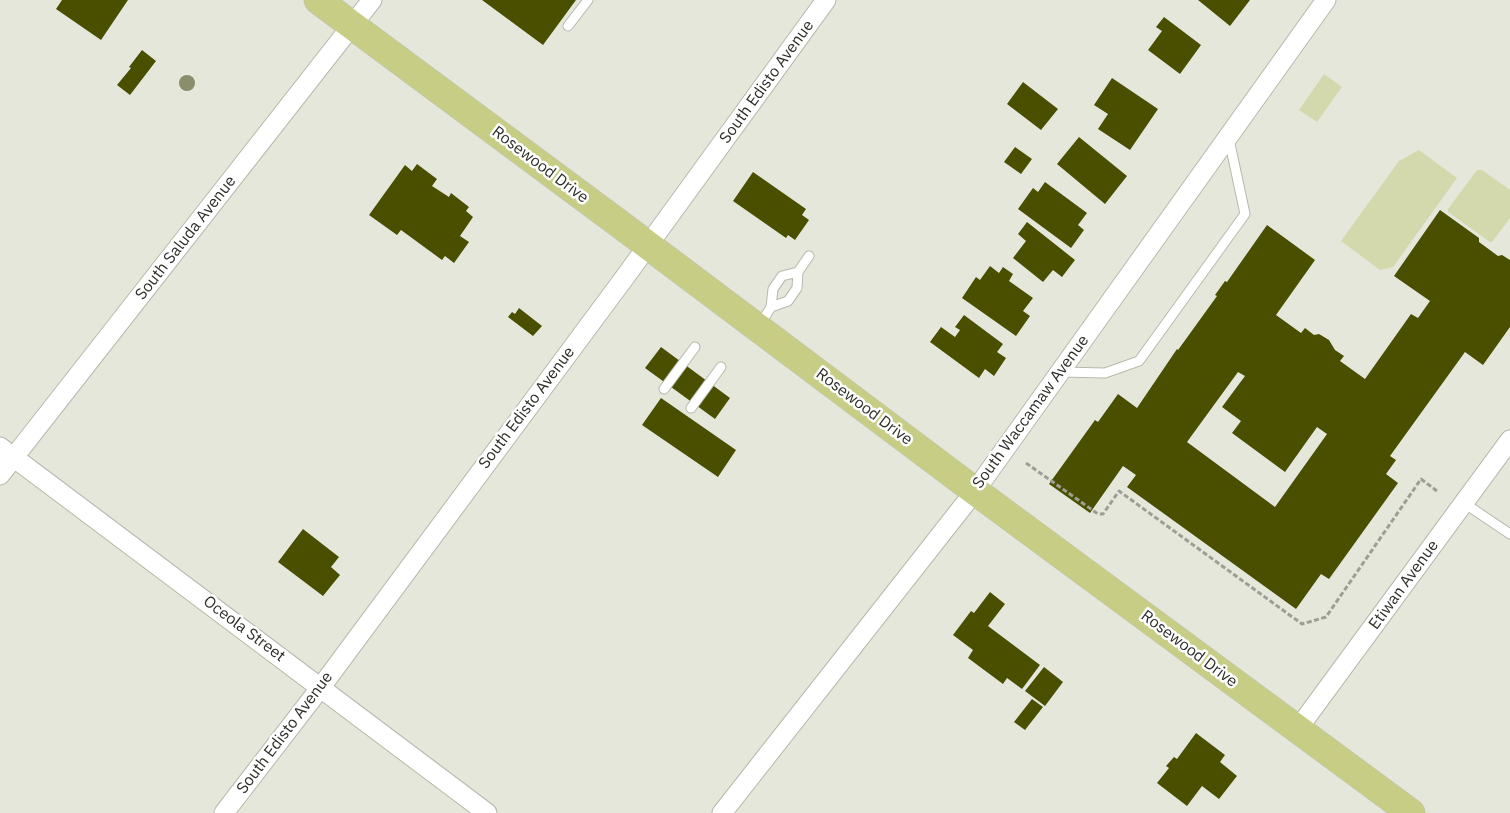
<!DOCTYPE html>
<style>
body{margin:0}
canvas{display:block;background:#e5e7da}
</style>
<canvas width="1510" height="813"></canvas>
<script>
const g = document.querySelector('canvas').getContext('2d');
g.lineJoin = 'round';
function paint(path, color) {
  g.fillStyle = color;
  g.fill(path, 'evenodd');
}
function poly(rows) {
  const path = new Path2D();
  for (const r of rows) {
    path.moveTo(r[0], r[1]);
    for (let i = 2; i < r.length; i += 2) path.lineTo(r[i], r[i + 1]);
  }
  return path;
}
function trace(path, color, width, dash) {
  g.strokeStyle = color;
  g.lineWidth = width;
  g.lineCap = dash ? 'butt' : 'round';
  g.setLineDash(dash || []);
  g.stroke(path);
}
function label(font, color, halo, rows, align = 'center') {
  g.font = font + ' "IBM Plex Sans",sans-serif';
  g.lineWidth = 5;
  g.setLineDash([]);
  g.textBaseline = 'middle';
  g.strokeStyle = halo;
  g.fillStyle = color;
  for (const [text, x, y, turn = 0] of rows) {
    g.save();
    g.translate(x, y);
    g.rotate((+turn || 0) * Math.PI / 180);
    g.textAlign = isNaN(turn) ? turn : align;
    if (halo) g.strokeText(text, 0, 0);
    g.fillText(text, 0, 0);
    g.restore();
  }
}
paint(poly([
 [1324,74,1342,87,1317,122,1299,110],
 [1419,150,1457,178,1393,267,1380,270,1341,241,1399,161],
 [1477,170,1482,170,1510,190,1510,218,1492,242,1490,242,1448,212,1448,209]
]), '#d3d9ad');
paint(poly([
 [62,0,128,0,101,40,56,9],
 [482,0,576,0,543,45],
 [1198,0,1250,0,1230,26],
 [1164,17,1201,45,1180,74,1148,50,1162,31,1156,27],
 [142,50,156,61,130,95,117,85,131,68,129,67],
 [1112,78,1158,109,1130,150,1098,129,1108,114,1094,105],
 [1023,82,1058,109,1041,130,1007,104],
 [1079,137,1127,176,1105,204,1057,164],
 [1015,147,1032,159,1021,174,1004,162],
 [417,164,437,179,432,186,449,197,451,193,469,207,466,211,473,217,460,236,469,242,454,263,445,256,442,260,401,230,397,235,369,215,405,165,412,171],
 [753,172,806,209,802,215,809,220,795,240,788,235,786,238,733,201],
 [1045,182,1087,213,1078,225,1084,230,1071,248,1018,209,1033,188,1038,192],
 [1440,210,1479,238,1479,242,1498,256,1502,255,1510,260,1510,327,1483,365,1465,352,1390,456,1396,460,1386,474,1398,483,1329,579,1321,574,1296,609,1127,487,1136,475,1123,466,1090,513,1049,484,1095,420,1098,422,1118,394,1137,408,1177,349,1178,350,1217,296,1215,295,1225,281,1227,282,1267,225,1315,260,1276,315,1301,333,1305,328,1314,335,1319,334,1329,340,1335,350,1344,356,1340,361,1365,379,1411,314,1418,318,1430,301,1394,276],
 [1238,372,1245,376,1222,407,1241,421,1232,433,1285,472,1317,427,1327,434,1275,507,1187,442],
 [1027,222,1075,260,1062,277,1053,270,1043,282,1013,258,1026,241,1018,234],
 [990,266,999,273,1003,267,1013,274,1009,281,1033,298,1023,311,1030,316,1016,336,962,298,976,277,980,280],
 [519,308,542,326,533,336,508,317,512,312,515,314],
 [964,315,1003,344,997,352,1006,358,994,376,985,369,979,378,930,342,941,327,955,337,960,330,955,327],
 [661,347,730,398,715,419,645,368],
 [661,398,736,450,718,477,642,425],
 [303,529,339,557,331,567,340,575,323,596,278,562],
 [990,592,1005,604,988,626,1040,665,1022,689,1007,678,1003,684,968,658,973,650,953,635,971,611,974,613],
 [1044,667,1063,682,1045,706,1025,691],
 [1032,699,1043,707,1025,730,1014,722],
 [1196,733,1225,755,1220,762,1237,776,1219,799,1202,786,1187,806,1157,783,1169,768,1166,766,1174,757,1177,759]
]), '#4a4f00');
const lane = poly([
 [568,26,588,0],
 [771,307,788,301,797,288,798,272,809,256],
 [759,326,771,307,773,289,782,276,798,272],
 [1062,372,1105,373,1139,361,1245,214,1229,139],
 [664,389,695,347],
 [691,408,721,367],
 [1464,503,1510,534]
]);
const street = poly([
 [0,447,487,813],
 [0,475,372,0],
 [1297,730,1510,440],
 [224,813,321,687,625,277,826,0],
 [722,813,975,491,1326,0]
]);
const primary = poly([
 [318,0,621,225,975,491,1411,813]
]);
trace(lane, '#b7b9ad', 11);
trace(street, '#b7b9ad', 21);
trace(primary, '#c4c4c3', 29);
trace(poly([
 [1026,463,1098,514,1103,514,1119,491,1302,624,1326,617,1421,479,1437,491]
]), '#9d9e94', 3, [5, 2.5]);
trace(lane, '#fff', 9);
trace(street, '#fff', 19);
trace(primary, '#c8cd85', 28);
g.fillStyle = '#8b8e6a';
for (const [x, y] of [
 [187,83]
]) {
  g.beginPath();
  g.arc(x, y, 8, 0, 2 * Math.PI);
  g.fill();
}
label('16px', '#2d2e29', '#fff', [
 ["South Edisto Avenue",767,82,-54],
 ["Rosewood Drive",540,165,37],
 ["South Saluda Avenue",186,238,-52],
 ["Rosewood Drive",864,407,37],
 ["South Edisto Avenue",527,408,-53],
 ["South Waccamaw Avenue",1031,412,-54],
 ["Etiwan Avenue",1404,585,-54],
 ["Oceola Street",244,629,37],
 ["Rosewood Drive",1189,649,37],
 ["South Edisto Avenue",285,733,-53]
]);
</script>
